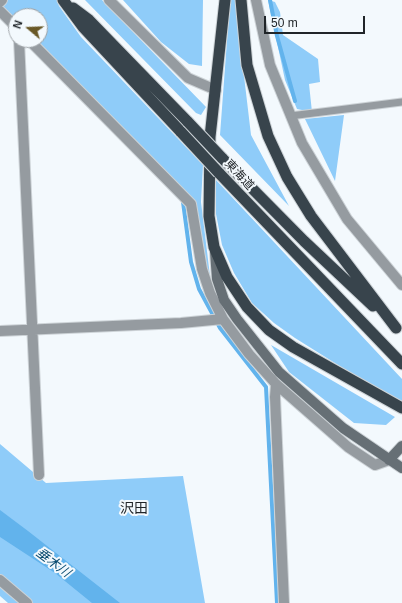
<!DOCTYPE html>
<meta charset="utf-8">
<style>
body{margin:0}
#map{position:relative;width:402px;height:603px;overflow:hidden;background:#f3f9fd;font-family:Helvetica,sans-serif}
canvas{display:block}
.north{position:absolute;left:8px;top:8px;width:40px;height:40px;box-sizing:border-box;background:#f3f9fd;border:1px solid #9fa4a8;border-radius:50%;rotate:289deg;font-size:11px;font-weight:700;line-height:16px;text-align:center;color:#202529}
.north::after{content:'';display:block;margin:auto;width:14px;height:18px;background:#695826;clip-path:polygon(50% 0,100% 100%,50% 72%,0 100%)}
.scale{position:absolute;left:264px;top:16px;width:101px;height:18px;box-sizing:border-box;border:2px solid #202529;border-top:0;padding-left:5px;font-size:12px;line-height:14px;white-space:nowrap;color:#202529;-webkit-text-stroke:3px #f3f9fd;paint-order:stroke}
</style>
<div id="map">
<canvas width="402" height="603"></canvas>
<div class="north">N</div>
<div class="scale">50 m</div>
</div>
<script>
const g = document.querySelector('canvas').getContext('2d');
g.lineJoin = 'round';
function paint(path, color) {
  g.fillStyle = color;
  g.fill(path, 'evenodd');
}
function poly(rows) {
  const path = new Path2D();
  for (const r of rows) {
    path.moveTo(r[0], r[1]);
    for (let i = 2; i < r.length; i += 2) path.lineTo(r[i], r[i + 1]);
  }
  return path;
}
function trace(path, color, width, dash) {
  g.strokeStyle = color;
  g.lineWidth = width;
  g.lineCap = dash ? 'butt' : 'round';
  g.setLineDash(dash || []);
  g.stroke(path);
}
function label(font, color, halo, rows, align = 'center') {
  g.font = font + ' Helvetica,"Noto Sans JP",sans-serif';
  g.lineWidth = 4;
  g.setLineDash([]);
  g.textBaseline = 'middle';
  g.strokeStyle = halo;
  g.fillStyle = color;
  for (const [text, x, y, turn = 0] of rows) {
    g.save();
    g.translate(x, y);
    g.rotate((+turn || 0) * Math.PI / 180);
    g.textAlign = isNaN(turn) ? turn : align;
    if (halo) g.strokeText(text, 0, 0);
    g.fillText(text, 0, 0);
    g.restore();
  }
}
paint(poly([
 [0,0,57,0,59,6,81,37,203,165,201,202,210,276,206,266,195,202,35,40,40,40,40,16,16,16,16,20,0,4],
 [85,0,102,0,206,107,201,115,196,113],
 [123,0,203,0,202,66,189,64,161,42],
 [230,0,235,0,251,135,289,206,220,135],
 [268,0,275,2,280,12,283,35,318,59,320,82,309,84,312,112,297,109,285,80],
 [344,115,335,181,305,119],
 [216,180,402,379,402,408,370,385,295,338,274,323,252,303,234,273,222,245,216,214],
 [271,345,395,417,386,425,354,423,289,372],
 [0,444,46,483,183,476,205,603,8,603,0,596]
]), '#8fccf9');
paint(poly([
 [0,510,28,531,120,603,92,603,55,573,0,537]
]), '#62b3ec');
trace(poly([
 [270,0,277,36,295,101],
 [183,202,191,262,199,289,220,328,266,387,277,603]
]), '#62b3ec', 4);
const service = poly([
 [290,116,402,102]
]);
const minor = poly([
 [109,0,188,78,216,90],
 [256,0,270,65,302,143,347,219,402,285],
 [0,2,2,0],
 [0,11,16,27],
 [19,40,39,475],
 [29,40,191,204,202,269,210,293,223,319,249,354,276,384,348,447,375,465,389,460],
 [0,331,181,323,223,319],
 [276,384,275,397,284,603],
 [0,580,27,603]
]);
const secondary = poly([
 [215,252,217,279,224,300,237,319,279,372,343,428,402,468],
 [389,460,402,446]
]);
const trunk = poly([
 [63,0,83,27,181,132],
 [225,0,210,137,209,216,214,247,227,277,247,307,269,330,293,347,402,408],
 [241,0,247,65,268,136,287,177,311,216,396,328],
 [73,8,89,20,188,122],
 [222,158,304,241,373,306],
 [219,173,402,364]
]);
trace(service, '#cdd3d7', 9);
trace(minor, '#cdd3d7', 12);
trace(secondary, '#cdd3d7', 12);
trace(trunk, '#cdd3d7', 13);
trace(service, '#959ba0', 7);
trace(minor, '#959ba0', 10);
trace(secondary, '#666f75', 10);
trace(trunk, '#38444c', 11);
const trunkBridge = poly([
 [188,122,222,158],
 [181,132,219,173]
]);
trace(trunkBridge, '#cdd3d7', 13, []);
trace(trunkBridge, '#38444c', 11);
label('12px', '#202529', '#f3f9fd', [
 ["東海道",239,175,47]
]);
label('italic 13px', '#0b4c71', '#f3f9fd', [
 ["垂木川",53,563,37]
]);
label('14px', '#202529', '#f3f9fd', [
 ["沢田",134,509]
]);
</script>
